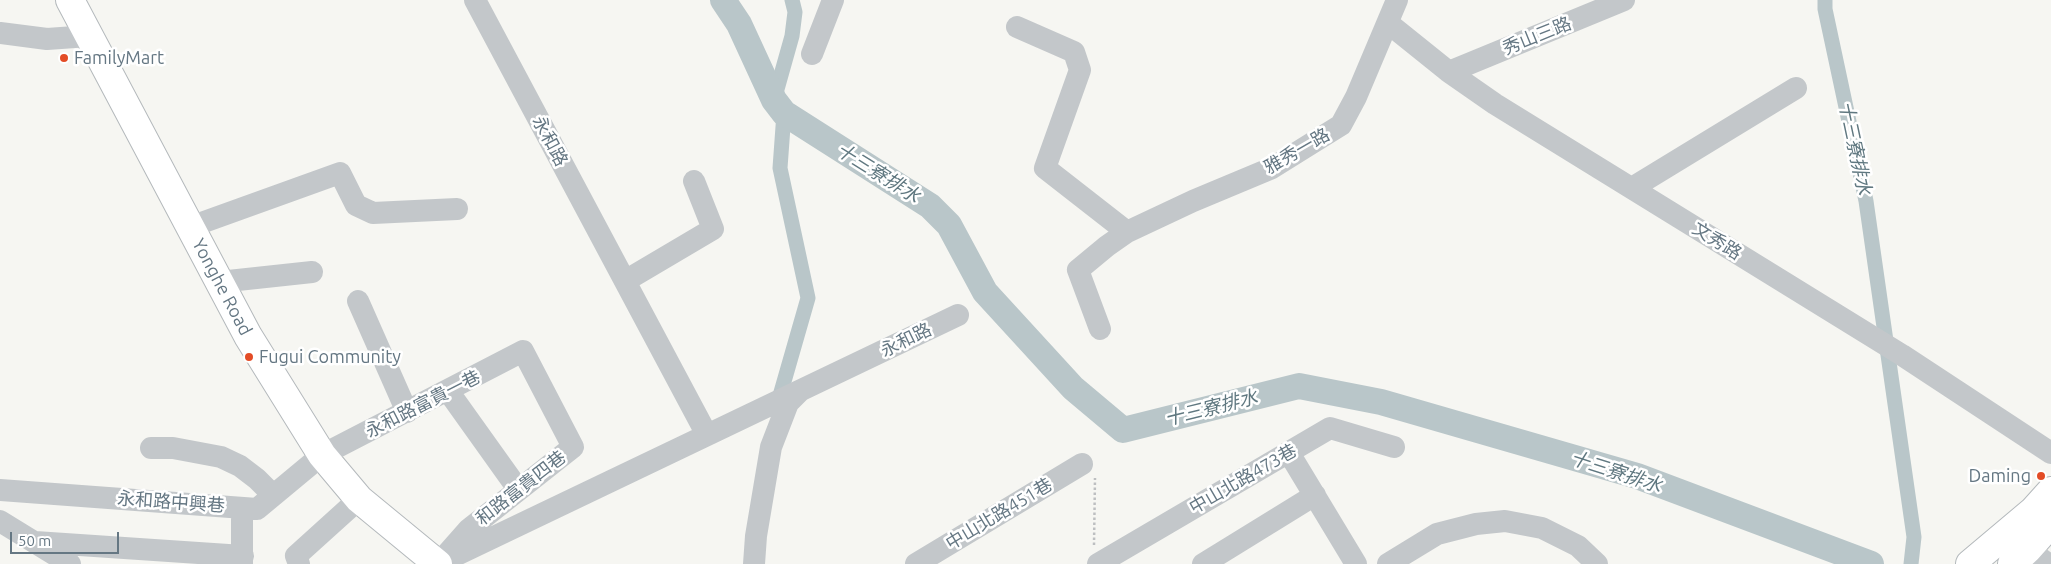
<!DOCTYPE html>
<meta charset="utf-8">
<style>
body{margin:0}
#map{position:relative;width:2051px;height:564px;overflow:hidden;background:#f6f6f2;font-family:Ubuntu,sans-serif}
canvas{display:block}
.scale{position:absolute;left:10px;top:532px;width:109px;height:22px;box-sizing:border-box;border:2px solid #657783;border-top:0;padding-left:6px;font-size:15px;line-height:18px;white-space:nowrap;color:#657783;-webkit-text-stroke:4px #fff;paint-order:stroke}
</style>
<div id="map">
<canvas width="2051" height="564"></canvas>
<div class="scale">50 m</div>
</div>
<script>
const g = document.querySelector('canvas').getContext('2d');
g.lineJoin = 'round';
function poly(rows) {
  const path = new Path2D();
  for (const r of rows) {
    path.moveTo(r[0], r[1]);
    for (let i = 2; i < r.length; i += 2) path.lineTo(r[i], r[i + 1]);
  }
  return path;
}
function trace(path, color, width, dash) {
  g.strokeStyle = color;
  g.lineWidth = width;
  g.lineCap = dash ? 'butt' : 'round';
  g.setLineDash(dash || []);
  g.stroke(path);
}
function label(font, color, halo, rows, align = 'center') {
  g.font = font + ' Ubuntu,"Noto Sans TC",sans-serif';
  g.lineWidth = 5;
  g.setLineDash([]);
  g.textBaseline = 'middle';
  g.strokeStyle = halo;
  g.fillStyle = color;
  for (const [text, x, y, turn = 0] of rows) {
    g.save();
    g.translate(x, y);
    g.rotate((+turn || 0) * Math.PI / 180);
    g.textAlign = isNaN(turn) ? turn : align;
    if (halo) g.strokeText(text, 0, 0);
    g.fillText(text, 0, 0);
    g.restore();
  }
}
trace(poly([
 [1825,0,1825,9,1866,201,1914,537,1911,564],
 [774,100,792,36,795,12,792,0],
 [777,406,808,298,780,168,784,113]
]), '#b9c6c9', 15);
trace(poly([
 [723,0,739,24,774,100,784,113,930,206,949,225,985,292,1073,388,1123,430,1299,386,1381,402,1637,476,1871,564]
]), '#b9c6c9', 26);
const major = poly([
 [70,0,248,336,322,455,359,499,438,564],
 [1970,564,2033,511,2051,491],
 [2012,564,2028,549,2051,523]
]);
trace(major, '#b4b9bc', 30);
trace(poly([
 [1094,545,1095,478]
]), '#bdbfc1', 2.5, [2.5, 2.5]);
trace(poly([
 [475,0,707,435],
 [1388,23,1449,72,1495,104,1902,355,2051,453],
 [1017,27,1074,52,1080,70,1045,168,1127,232],
 [0,33,47,39,89,36],
 [812,54,833,0],
 [1449,72,1624,0],
 [1632,188,1796,88],
 [190,227,340,173,356,205,373,213,457,209],
 [625,281,713,229,694,181],
 [219,282,312,272],
 [358,301,407,412],
 [1100,329,1078,270,1107,246,1127,232,1193,201,1272,168,1341,125,1356,97,1397,0],
 [448,391,518,489],
 [151,448,173,448,221,457,240,466,257,479,273,495],
 [1289,453,1356,564],
 [0,490,257,509,322,455,523,351,573,447,468,530,438,564],
 [242,508,242,564],
 [0,521,70,564],
 [35,542,243,556],
 [2028,549,2048,564],
 [446,560,958,315],
 [299,564,296,556,359,499],
 [754,564,756,536,771,447,788,403,800,391],
 [916,564,1082,464],
 [1098,564,1330,428,1394,447],
 [1203,564,1315,495],
 [1388,564,1437,534,1476,524,1505,521,1542,528,1578,546,1597,564]
]), '#c3c7ca', 22);
trace(major, '#fff', 28);
for (const [x, y, r, color] of [
 [64,58,5,"#e34c26"],
 [249,357,5,"#e34c26"],
 [2041,476,5,"#e34c26"]
]) {
  const dot = new Path2D();
  dot.arc(x, y, r, 0, 2 * Math.PI);
  g.fillStyle = color;
  g.fill(dot);
  trace(dot, '#fff', 2);
}
label('18px', '#657783', '#fff', [
 ["秀山三路",1537,36,-22],
 ["永和路",550,141,62],
 ["雅秀一路",1297,151,-30],
 ["文秀路",1717,241,32],
 ["Yonghe Road",222,287,62],
 ["永和路",906,340,-26],
 ["永和路富貴一巷",423,404,-27],
 ["中山北路473巷",1243,479,-30],
 ["和路富貴四巷",521,488,-38],
 ["永和路中興巷",171,502,4],
 ["中山北路451巷",999,514,-31]
]);
label('18px', '#657783', '#fff', [
 ["FamilyMart",74,58],
 ["Fugui Community",259,357],
 ["Daming",2031,476,"right"]
], 'left');
label('italic 19px', '#607880', '#fff', [
 ["十三寮排水",1855,148,78],
 ["十三寮排水",878,173,32],
 ["十三寮排水",1211,408,-14],
 ["十三寮排水",1616,472,18]
]);
</script>
